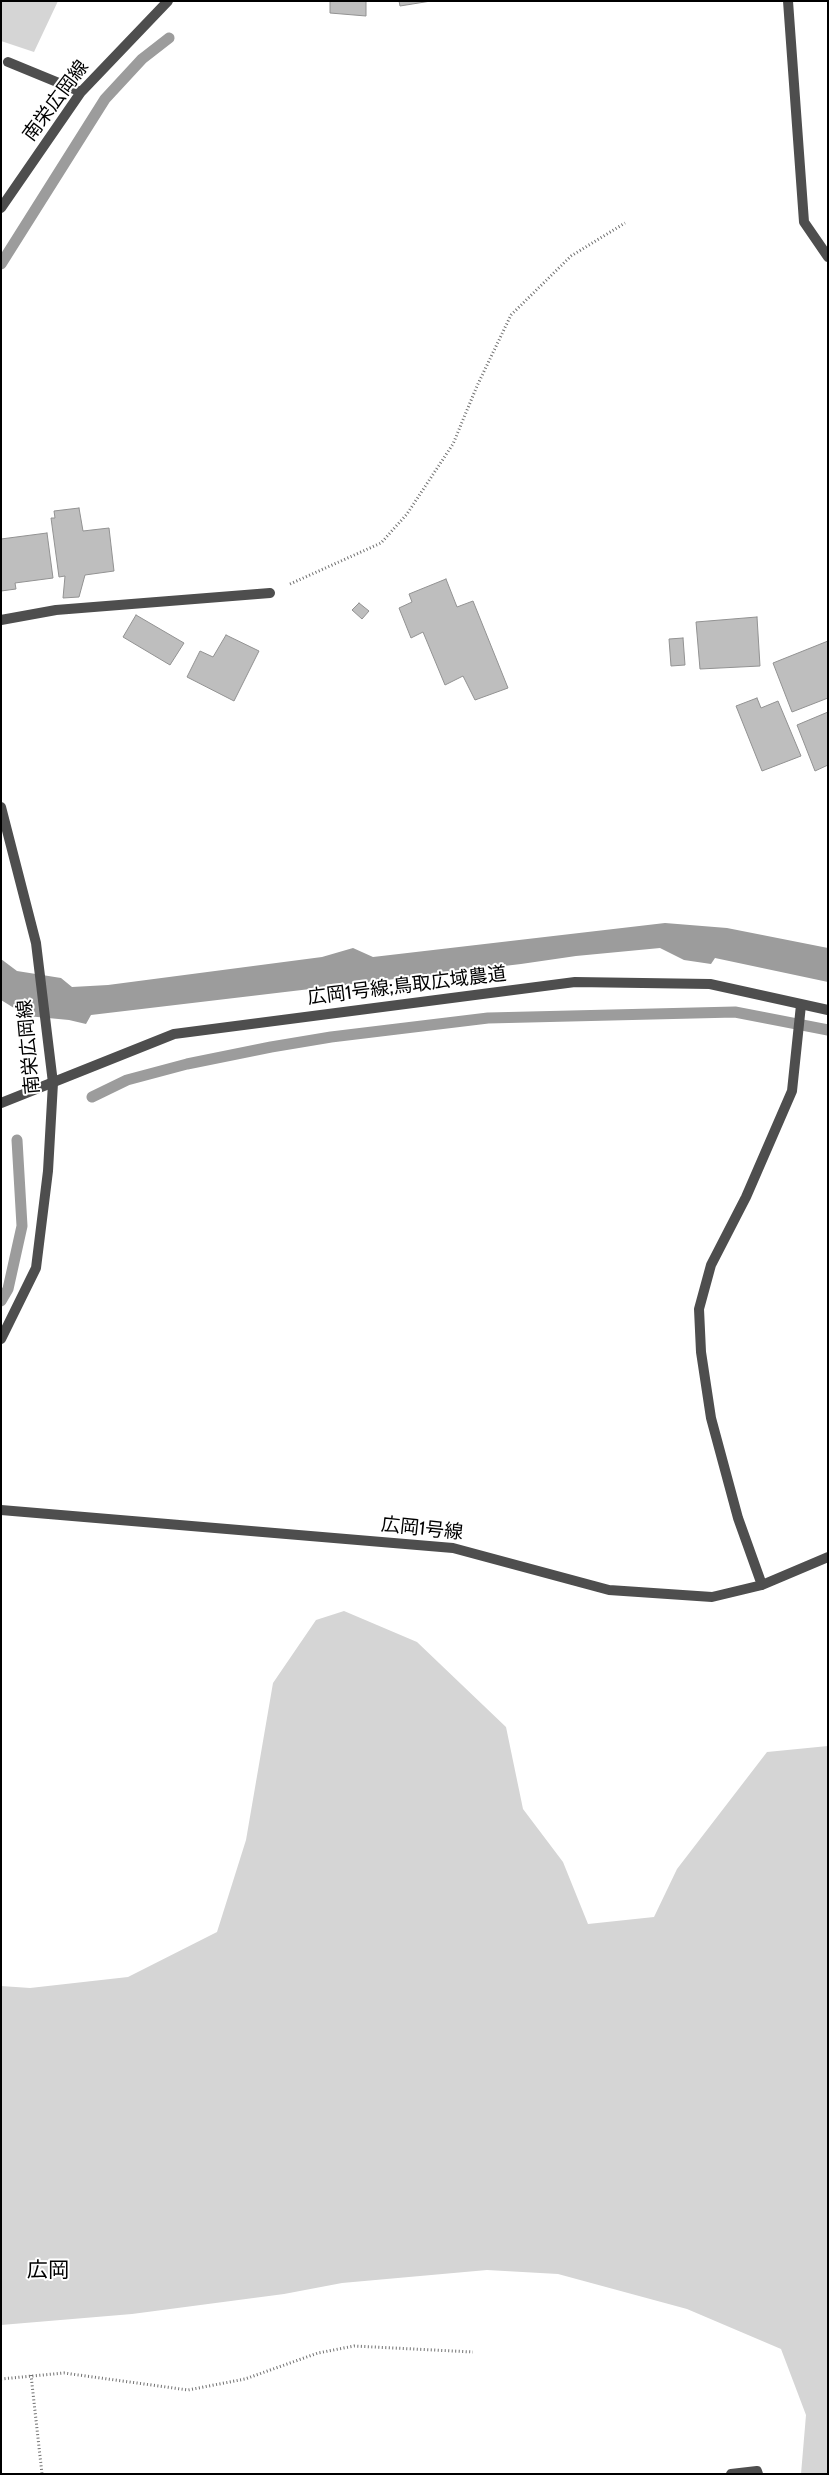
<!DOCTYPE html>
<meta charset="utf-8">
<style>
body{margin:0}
#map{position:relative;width:829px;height:2475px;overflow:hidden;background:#fff;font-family:Cabin,sans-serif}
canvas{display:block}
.frame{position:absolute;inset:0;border:2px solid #000;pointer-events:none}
</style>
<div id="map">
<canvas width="829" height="2475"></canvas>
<div class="frame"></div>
</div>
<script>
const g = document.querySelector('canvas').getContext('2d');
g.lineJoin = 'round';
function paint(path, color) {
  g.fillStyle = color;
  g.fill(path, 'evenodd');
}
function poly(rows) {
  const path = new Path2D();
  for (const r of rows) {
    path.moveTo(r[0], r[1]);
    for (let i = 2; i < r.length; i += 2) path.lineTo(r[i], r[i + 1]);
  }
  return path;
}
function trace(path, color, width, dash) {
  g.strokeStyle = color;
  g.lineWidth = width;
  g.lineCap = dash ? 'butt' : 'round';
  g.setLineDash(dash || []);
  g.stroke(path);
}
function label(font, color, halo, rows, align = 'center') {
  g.font = font + ' Cabin,"Noto Sans JP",sans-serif';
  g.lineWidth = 4;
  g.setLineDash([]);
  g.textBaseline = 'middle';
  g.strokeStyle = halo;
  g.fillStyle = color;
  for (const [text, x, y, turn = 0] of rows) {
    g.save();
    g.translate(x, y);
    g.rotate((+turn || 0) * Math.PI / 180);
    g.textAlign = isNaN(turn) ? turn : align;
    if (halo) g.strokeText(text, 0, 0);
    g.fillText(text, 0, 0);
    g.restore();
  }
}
paint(poly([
 [1,1,58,1,34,52,1,41],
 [344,1611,417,1642,506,1727,523,1809,563,1862,588,1924,654,1917,677,1869,767,1752,828,1746,828,2474,801,2474,806,2415,781,2349,687,2309,558,2274,487,2270,342,2283,284,2294,132,2314,1,2325,1,1986,30,1988,128,1977,217,1932,246,1840,273,1683,316,1620]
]), '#d5d5d5');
paint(poly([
 [665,923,727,928,828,948,828,982,715,958,711,964,684,960,660,948,576,956,521,964,91,1015,86,1024,69,1020,27,1016,1,1000,1,959,17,971,61,978,72,987,108,985,322,957,353,948,373,957]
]), '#9c9c9c');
trace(poly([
 [1,264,105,99,142,59,169,38],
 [92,1097,127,1080,187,1064,271,1047,331,1037,488,1018,735,1012,828,1030],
 [1,1301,8,1289,22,1226,17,1140]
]), '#9c9c9c', 11);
const building = poly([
 [330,1,366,1,366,16,330,13,330,1],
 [399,1,431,1,400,6,399,1],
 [79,508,83,531,109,528,114,571,85,575,79,597,63,598,65,576,59,577,51,518,55,518,54,511,79,508],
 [47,533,53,578,15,583,16,589,1,591,1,539,47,533],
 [446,579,457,607,473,601,508,688,475,700,463,676,445,685,423,632,411,638,399,608,412,602,409,594,446,579],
 [359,603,369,611,362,619,352,610,359,603],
 [136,615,184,643,170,665,123,637,136,615],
 [757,617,760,666,700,669,696,622,757,617],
 [226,635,259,651,234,701,187,677,200,651,213,657,226,635],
 [683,638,685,665,671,666,669,639,683,638],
 [828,641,828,698,792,712,773,663,828,641],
 [757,698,761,708,778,701,801,756,762,771,736,706,757,698],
 [828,712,828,765,815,771,797,725,828,712]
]);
paint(building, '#bebebe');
trace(building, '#929292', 1);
trace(poly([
 [290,584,381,543,407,514,453,444,477,386,511,315,571,256,625,223],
 [31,2375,42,2474],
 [1,2379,64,2373,188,2390,245,2379,318,2353,354,2346,473,2352]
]), '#707070', 3, [1, 2.5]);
trace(poly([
 [788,1,804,222,828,257],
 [8,62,81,92],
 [1,208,81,92,168,1],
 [1,620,56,610,270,593],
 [1,807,36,943,53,1083,48,1171,36,1268,1,1339],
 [1,1510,453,1548,609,1590,712,1597,762,1585,828,1557],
 [762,1585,738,1518,711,1418,701,1352,699,1309,711,1265,746,1197,792,1091,801,1005],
 [731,2474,757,2471,758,2474]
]), '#4e4e4e', 10);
trace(poly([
 [1,1103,174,1034,575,982,710,984,828,1010]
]), '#4e4e4e', 10);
label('19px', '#000', '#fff', [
 ["南栄広岡線",56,101,-53],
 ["広岡1号線;鳥取広域農道",407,986,-7],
 ["南栄広岡線",29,1047,-95],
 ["広岡1号線",422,1529,6]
]);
label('21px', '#000', '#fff', [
 ["広岡",48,2271]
]);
</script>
